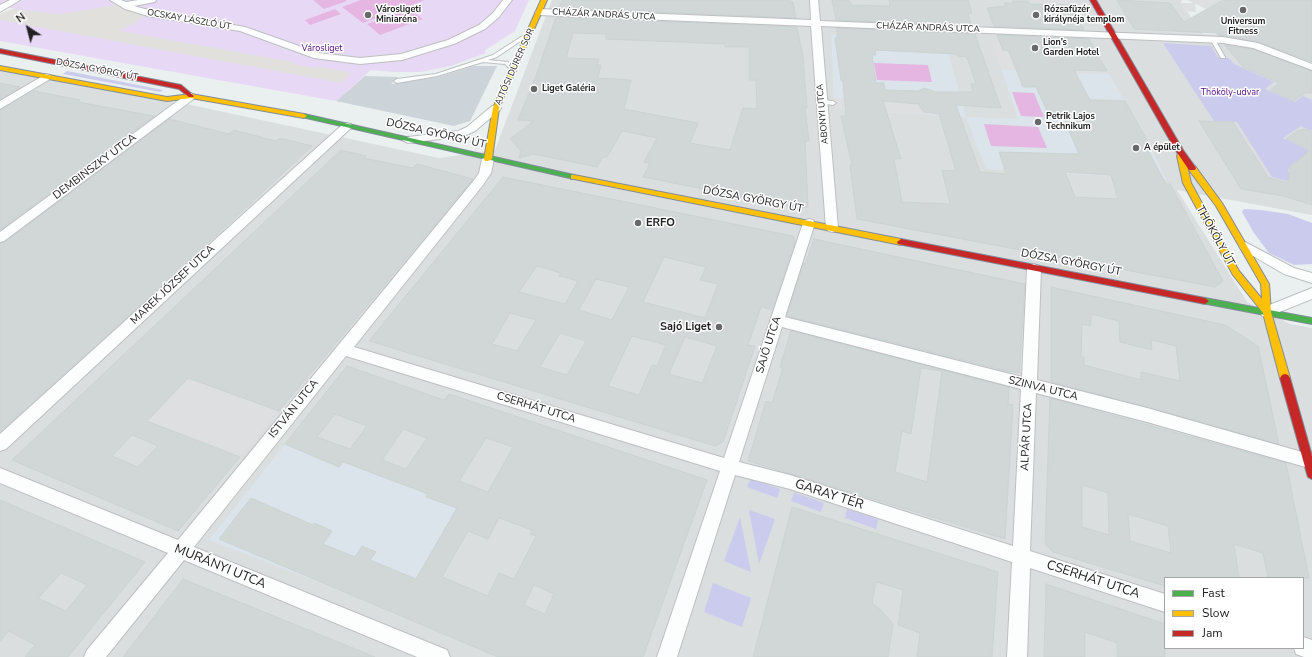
<!DOCTYPE html>
<meta charset="utf-8">
<style>
body{margin:0}
#map{position:relative;width:1312px;height:657px;overflow:hidden;background:#eaeff0;font-family:"Nunito Sans",sans-serif}
canvas{display:block}
.legend{position:absolute;left:1164px;top:577px;width:140px;height:72px;box-sizing:border-box;background:#fff;border:1px solid #a6a6a6;margin:0;padding:5px 7px;list-style:none;font-size:12px;color:#212121}
.legend li{display:flex;align-items:center;gap:8px;height:20px}
.legend b{width:20px;border:1px solid #a6a6a6}
.north{position:absolute;left:8px;top:8px;width:40px;height:40px;-webkit-text-stroke:3px #fff;paint-order:stroke;rotate:324deg;font-size:11px;font-weight:700;line-height:16px;text-align:center;color:#212121}
.north::after{content:'';display:block;margin:auto;width:14px;height:18px;background:#212121;clip-path:polygon(50% 0,100% 100%,50% 72%,0 100%)}
</style>
<div id="map">
<canvas width="1312" height="657"></canvas>
<ul class="legend">
<li><b style="height:5px;background:#4caf50"></b>Fast</li>
<li><b style="height:5px;background:#ffc107"></b>Slow</li>
<li><b style="height:5px;background:#c62828"></b>Jam</li>
</ul>
<div class="north">N</div>
</div>
<script>
const g = document.querySelector('canvas').getContext('2d');
g.lineJoin = 'round';
function paint(path, color) {
  g.fillStyle = color;
  g.fill(path, 'evenodd');
}
function poly(rows) {
  const path = new Path2D();
  for (const r of rows) {
    path.moveTo(r[0], r[1]);
    for (let i = 2; i < r.length; i += 2) path.lineTo(r[i], r[i + 1]);
  }
  return path;
}
function trace(path, color, width, dash) {
  g.strokeStyle = color;
  g.lineWidth = width;
  g.lineCap = dash ? 'butt' : 'round';
  g.setLineDash(dash || []);
  g.stroke(path);
}
function label(font, color, halo, rows, align = 'center') {
  g.font = font + ' "Nunito Sans",sans-serif';
  g.lineWidth = 3;
  g.setLineDash([]);
  g.textBaseline = 'middle';
  g.strokeStyle = halo;
  g.fillStyle = color;
  for (const [text, x, y, turn = 0] of rows) {
    g.save();
    g.translate(x, y);
    g.rotate((+turn || 0) * Math.PI / 180);
    g.textAlign = isNaN(turn) ? turn : align;
    if (halo) g.strokeText(text, 0, 0);
    g.fillText(text, 0, 0);
    g.restore();
  }
}
paint(poly([
 [552,0,1182,0,1181,3,1203,34,1253,36,1312,61,1312,215,1177,190,1247,302,1290,324,1312,328,1312,657,0,657,0,70,191,105,439,158,495,150],
 [1165,578,1303,578,1303,648,1165,648]
]), '#dbdedf');
paint(poly([
 [831,34,944,37,966,117,1018,119,1001,69,1109,74,1124,100,1094,99,1109,126,1141,127,1166,179,986,169,966,117,834,109],
 [285,444,339,467,343,462,354,466,428,494,427,497,467,512,455,513,395,614,329,586,209,540]
]), '#dbe4eb');
paint(poly([
 [474,66,497,66,470,121,454,126,336,101,365,76,398,77,391,84,438,77]
]), '#ccd4d9');
paint(poly([
 [1163,43,1211,46,1218,57,1229,58,1234,64,1274,82,1265,89,1295,102,1303,96,1312,100,1312,131,1301,126,1283,138,1312,152,1306,160,1295,162,1289,167,1288,172,1307,181,1302,185,1272,177,1237,122,1214,121],
 [67,71,163,90,160,92,63,74],
 [1244,209,1261,210,1288,214,1312,223,1312,264,1294,265,1269,253,1254,233,1242,212],
 [751,478,780,489,777,498,747,487],
 [794,492,824,503,821,512,791,501],
 [847,509,878,519,876,529,845,518],
 [749,510,775,519,759,564],
 [740,517,751,572,724,561],
 [713,583,751,598,742,627,704,612]
]), '#cbcced');
paint(poly([
 [0,0,529,0,515,31,484,51,486,53,451,66,421,72,393,72,371,70,336,101,0,41,0,18,15,9,0,5]
]), '#e7d9f6');
paint(poly([
 [313,0,345,0,347,1,324,9],
 [361,0,425,0,363,23,342,7],
 [335,9,341,14,310,25,305,20],
 [409,9,423,19,380,35,367,24],
 [874,63,928,65,932,82,877,80],
 [1012,92,1034,93,1044,117,1021,116],
 [984,124,1038,127,1047,148,991,146]
]), '#e4b6e1');
paint(poly([
 [1005,0,1073,0,1076,4,1030,3,1028,1],
 [1187,0,1223,0,1207,9,1195,4,1196,12,1187,11,1181,3,1193,3],
 [991,40,1005,41,1014,65,1107,71,1109,74,1001,69],
 [833,98,928,105,922,110,928,114,834,109],
 [189,378,279,411,240,457,142,419,148,413,153,415]
]), '#dddfe0');
paint(poly([
 [116,5,149,14,120,31,294,62,293,64,315,68,317,66,351,73,341,83,0,20,0,14,13,9,61,14]
]), '#e1e0dd');
const building = poly([
 [562,0,788,0,793,2,796,18,559,8,562,0],
 [832,0,849,0,851,5,890,6,889,0,968,0,972,13,968,14,972,26,836,20,832,0],
 [1117,0,1170,3,1184,22,1223,0,1312,0,1312,62,1259,42,1218,35,1216,33,1134,29,1117,0],
 [1013,1,1028,1,1030,4,1070,5,1084,30,994,26,987,8,1006,6,1004,3,1014,3,1013,1],
 [556,17,797,27,803,57,807,108,805,108,809,141,805,141,808,207,795,207,643,177,650,163,644,162,657,138,622,131,607,157,603,157,597,167,533,154,519,158,521,151,510,139,534,121,518,120,537,73,556,17],
 [573,33,606,34,606,39,725,44,725,47,749,47,749,80,756,80,757,109,743,108,730,150,690,143,698,123,624,109,631,80,598,78,601,65,597,65,599,59,566,58,573,33],
 [837,28,975,34,1001,108,956,105,980,172,1006,174,999,152,1079,154,1062,114,1048,113,1036,87,1023,87,1009,51,1003,50,997,35,1089,39,1107,71,1074,70,1090,100,1125,101,1150,145,1145,145,1166,184,1170,184,1223,281,1215,287,857,219,850,165,852,165,841,116,846,116,843,81,841,80,835,38,837,38,837,28],
 [875,50,957,54,958,56,967,57,976,84,971,84,973,92,936,92,924,88,918,91,885,90,884,83,876,83,872,55,876,55,875,50],
 [883,101,918,104,924,112,939,114,956,171,942,170,950,204,902,202,894,159,901,159,883,101],
 [1065,172,1111,175,1118,199,1075,197,1065,172],
 [1225,45,1253,49,1312,71,1312,93,1305,93,1294,101,1270,90,1279,83,1243,67,1225,45],
 [0,83,20,87,0,99,0,83],
 [34,91,80,100,78,102,154,116,0,230,0,110,34,91],
 [169,119,229,134,234,130,276,141,278,139,284,139,312,146,178,271,0,432,0,243,5,242,169,119],
 [1199,121,1233,122,1268,177,1288,183,1290,167,1310,150,1286,139,1297,131,1306,129,1312,132,1312,205,1283,196,1241,189,1199,121],
 [341,150,366,156,364,158,413,168,417,164,473,179,279,411,188,378,147,421,240,457,178,531,12,460,341,150],
 [132,435,158,446,138,467,112,456,132,435],
 [503,177,793,236,795,242,772,310,761,307,748,345,755,346,723,442,715,446,369,341,503,177],
 [664,257,706,267,700,280,718,284,705,318,643,302,664,257],
 [537,266,561,273,559,276,578,281,565,304,519,292,537,266],
 [596,279,629,287,612,320,579,310,596,279],
 [510,313,536,320,517,351,492,344,510,313],
 [560,333,586,341,567,375,540,367,560,333],
 [632,336,666,345,657,366,652,365,639,395,608,386,632,336],
 [685,337,717,346,702,383,669,374,685,337],
 [814,239,1025,284,1019,373,1010,371,1010,372,787,316,804,263,805,265,814,239],
 [1051,287,1225,325,1258,346,1279,444,1147,407,1051,382,1051,287],
 [1091,314,1119,321,1120,342,1152,350,1151,340,1176,346,1180,381,1141,372,1141,380,1084,365,1084,357,1081,357,1082,324,1091,326,1091,314],
 [791,331,1009,387,1008,404,1013,405,1005,539,748,461,766,401,772,403,783,368,780,367,791,331],
 [921,368,942,371,927,482,895,472,902,431,911,434,921,368],
 [347,366,444,400,449,394,707,480,643,657,498,657,219,539,251,498,313,525,314,523,332,531,323,544,355,557,362,546,376,552,370,560,416,579,457,508,426,497,428,494,354,466,343,462,339,467,285,444,347,366],
 [335,414,367,426,350,449,317,437,335,414],
 [403,429,427,438,406,469,382,460,403,429],
 [486,438,513,447,488,492,459,481,486,438],
 [499,518,532,530,530,534,536,536,514,579,499,573,488,596,442,577,468,531,488,539,499,518],
 [534,585,554,594,545,614,524,605,534,585],
 [1050,398,1286,463,1309,578,1268,578,1263,553,1234,544,1239,578,1165,578,1165,586,1053,552,1045,544,1050,398],
 [1082,485,1108,493,1109,535,1082,527,1082,485],
 [1128,514,1168,526,1171,553,1130,541,1128,514],
 [0,500,145,562,68,657,25,657,35,645,9,631,0,641,0,500],
 [61,573,87,585,66,611,38,598,61,573],
 [792,507,998,572,992,657,917,657,920,633,898,625,903,590,876,582,872,604,879,608,893,624,888,657,753,657,792,507],
 [183,579,375,657,123,657,183,579],
 [1046,584,1165,624,1165,657,1117,657,1117,643,1085,632,1085,657,1044,657,1046,584]
]);
paint(building, '#d1d6d6');
trace(building, '#cbd3d3', 1);
const lane = poly([
 [524,35,528,36,497,57,488,60,508,62,516,69,516,71,512,71,505,64,483,62,437,76,397,83,394,81,397,79,436,74,493,55,524,35],
 [1210,38,1214,38,1225,57,1225,58,1221,58,1210,39,1210,38],
 [822,100,833,101,836,103,833,105,820,103,820,101,822,100]
]);
const street = poly([
 [10,0,20,0,0,12,0,5,10,0],
 [110,0,121,0,126,2,138,0,156,0,155,2,134,6,152,11,245,27,319,53,360,58,401,54,448,40,479,25,493,13,503,0,512,0,499,17,485,29,454,44,402,60,360,64,314,58,240,31,148,16,125,9,110,0],
 [810,0,818,0,820,21,1223,37,1258,43,1312,64,1312,70,1253,48,1223,43,821,26,838,228,836,231,832,232,828,231,826,228,811,26,539,15,535,12,539,9,811,20,810,0],
 [46,74,50,75,51,77,50,79,0,109,0,101,46,74],
 [191,93,196,96,195,98,4,241,0,242,0,232,187,94,191,93],
 [496,105,500,106,501,108,500,110,475,131,464,136,408,143,402,140,408,137,458,131,467,127,492,106,496,105],
 [347,123,351,124,352,126,351,128,6,449,0,451,0,434,343,124,347,123],
 [488,155,494,159,491,173,483,185,354,347,724,458,803,223,805,220,809,219,813,220,815,223,785,317,1022,377,1027,269,1029,266,1034,264,1039,266,1041,269,1037,380,1147,408,1309,454,1312,455,1312,467,1309,468,1147,422,1036,393,1030,551,1165,594,1165,612,1030,568,1027,657,1007,657,1012,562,790,489,735,475,677,657,657,657,720,471,346,356,194,547,447,650,450,657,417,657,184,560,106,657,84,657,87,650,168,553,0,483,0,468,178,540,475,179,479,173,482,159,488,155],
 [782,327,1021,389,1013,546,790,475,739,462,782,327],
 [1245,242,1294,268,1312,273,1312,283,1284,274,1241,249,1239,246,1241,243,1245,242],
 [1312,288,1312,299,1267,317,1262,316,1260,312,1262,308,1312,288],
 [1303,637,1312,640,1312,657,1304,657,1296,654,1294,648,1303,648,1303,637]
]);
const fast = poly([
 [304,114,574,175,578,177,574,179,302,117,301,116,304,114],
 [1205,298,1312,318,1312,324,1202,303,1201,301,1205,298]
]);
const slow = poly([
 [541,0,547,0,499,108,492,159,488,161,485,161,484,159,493,108,541,0],
 [0,66,167,97,191,94,304,114,307,116,304,118,191,98,167,101,0,70,0,66],
 [1178,154,1181,154,1185,156,1191,183,1239,271,1262,299,1261,284,1216,206,1189,170,1189,166,1195,166,1222,203,1269,284,1271,312,1290,378,1288,381,1285,382,1282,381,1280,378,1263,313,1233,275,1183,183,1177,156,1178,154],
 [571,175,574,175,901,239,905,242,901,245,574,179,571,179,571,175]
]);
const jam = poly([
 [1090,0,1096,0,1183,150,1196,168,1195,170,1189,170,1176,151,1090,0],
 [0,49,181,85,194,96,193,97,189,97,179,89,0,53,0,49],
 [901,239,1205,298,1209,301,1205,304,898,244,897,242,901,239],
 [1285,374,1288,375,1290,378,1312,456,1312,479,1308,477,1307,474,1280,378,1282,375,1285,374]
]);
trace(lane, '#bdbfc0', 2);
trace(street, '#bdbfc0', 2);
trace(fast, '#828c9b', 2);
trace(slow, '#828c9b', 2);
trace(jam, '#828c9b', 2);
paint(lane, '#fcfdfd');
paint(street, '#fcfdfd');
paint(fast, '#4caf50');
paint(slow, '#ffc107');
paint(jam, '#c62828');
for (const [x, y, r, color] of [
 [1243,10,4,"#676969"],
 [368,15,4,"#676969"],
 [1036,15,4,"#676969"],
 [1035,48,4,"#676969"],
 [534,89,4,"#676969"],
 [1038,122,4,"#676969"],
 [1136,148,4,"#676969"],
 [638,223,4,"#676969"],
 [719,327,4,"#676969"]
]) {
  const dot = new Path2D();
  dot.arc(x, y, r, 0, 2 * Math.PI);
  g.fillStyle = color;
  g.fill(dot);
  trace(dot, '#fff', 1.5);
}
label('bold 9px', '#212121', '#fff', [
 ["Városligeti",376,10],
 ["Miniaréna",376,20],
 ["Rózsafüzér",1044,10],
 ["királynéja templom",1044,20],
 ["Universum",1243,22,"center"],
 ["Fitness",1243,32,"center"],
 ["Lion’s",1043,43],
 ["Garden Hotel",1043,53],
 ["Liget Galéria",542,89],
 ["Petrik Lajos",1046,117],
 ["Technikum",1046,127],
 ["A épület",1144,148]
], 'left');
label('9px', '#212121', '#fff', [
 ["CHÁZÁR ANDRÁS UTCA",604,15,3],
 ["OCSKAY LÁSZLÓ ÚT",189,20,10],
 ["CHÁZÁR ANDRÁS UTCA",928,28,2],
 ["AJTÓSI DÜRER SOR",515,67,-66],
 ["DÓZSA GYÖRGY ÚT",97,70,11],
 ["ABONYI UTCA",823,114,-95]
]);
label('9px', '#540c83', '#fff', [
 ["Városliget",322,49],
 ["Thököly-udvar",1230,93]
]);
label('11px', '#212121', '#fff', [
 ["DÓZSA GYÖRGY ÚT",436,134,13],
 ["DEMBINSZKY UTCA",95,167,-37],
 ["DÓZSA GYÖRGY ÚT",753,200,11],
 ["THÖKÖLY ÚT",1215,236,61],
 ["DÓZSA GYÖRGY ÚT",1071,263,11],
 ["MAREK JÓZSEF UTCA",173,285,-43],
 ["SAJÓ UTCA",769,345,-72],
 ["SZINVA UTCA",1043,389,14],
 ["CSERHÁT UTCA",536,408,17],
 ["ISTVÁN UTCA",294,409,-51],
 ["ALPÁR UTCA",1027,437,-87]
]);
label('bold 11px', '#212121', '#fff', [
 ["ERFO",646,223],
 ["Sajó Liget",711,327,"right"]
], 'left');
label('13px', '#212121', '#fff', [
 ["GARAY TÉR",829,495,18],
 ["MURÁNYI UTCA",220,567,22],
 ["CSERHÁT UTCA",1093,580,18]
]);
</script>
